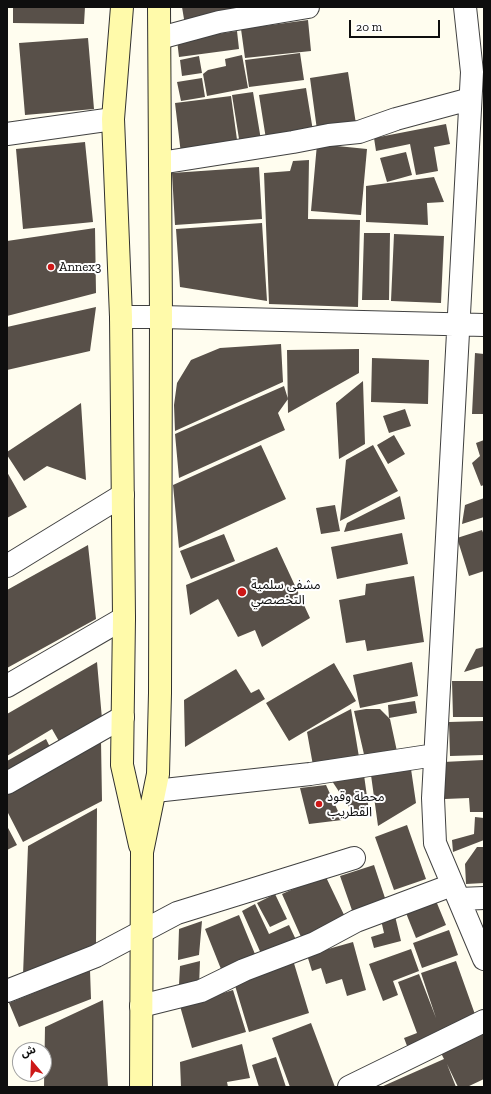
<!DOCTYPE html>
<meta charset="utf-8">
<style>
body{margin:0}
#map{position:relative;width:491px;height:1094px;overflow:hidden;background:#fffdef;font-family:"Zilla Slab","Noto Sans Arabic",serif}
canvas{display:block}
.frame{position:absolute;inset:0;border:8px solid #0e0e0e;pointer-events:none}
.north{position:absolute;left:12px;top:1042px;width:40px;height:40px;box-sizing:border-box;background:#fff;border:1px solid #9f9f9f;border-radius:50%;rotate:341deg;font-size:11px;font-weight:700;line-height:16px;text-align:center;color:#0e0e0e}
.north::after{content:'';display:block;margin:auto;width:14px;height:18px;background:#cd1817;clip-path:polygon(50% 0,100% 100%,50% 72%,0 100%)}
.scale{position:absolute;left:349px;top:20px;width:91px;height:18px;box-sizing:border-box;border:2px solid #0e0e0e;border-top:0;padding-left:5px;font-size:12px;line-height:14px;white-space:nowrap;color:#0e0e0e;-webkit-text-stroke:3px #fff;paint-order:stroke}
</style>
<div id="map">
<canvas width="491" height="1094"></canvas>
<div class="frame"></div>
<div class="north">ش</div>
<div class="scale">20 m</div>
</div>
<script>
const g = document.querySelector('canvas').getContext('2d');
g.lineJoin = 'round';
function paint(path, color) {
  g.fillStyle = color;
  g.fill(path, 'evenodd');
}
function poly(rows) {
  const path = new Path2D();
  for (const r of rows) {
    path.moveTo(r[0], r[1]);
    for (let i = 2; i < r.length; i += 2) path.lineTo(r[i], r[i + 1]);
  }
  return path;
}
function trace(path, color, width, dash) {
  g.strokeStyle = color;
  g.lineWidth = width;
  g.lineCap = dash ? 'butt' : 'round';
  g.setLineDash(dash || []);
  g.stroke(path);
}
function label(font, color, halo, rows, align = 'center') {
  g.font = font + ' "Zilla Slab","Noto Sans Arabic",serif';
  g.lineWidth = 4;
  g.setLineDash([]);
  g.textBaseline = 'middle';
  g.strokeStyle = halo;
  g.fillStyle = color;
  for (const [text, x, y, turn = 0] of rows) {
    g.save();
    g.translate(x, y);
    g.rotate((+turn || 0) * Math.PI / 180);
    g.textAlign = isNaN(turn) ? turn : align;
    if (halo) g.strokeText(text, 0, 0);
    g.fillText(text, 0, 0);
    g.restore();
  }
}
paint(poly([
 [13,7,85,7,84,24,13,23],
 [182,7,260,7,185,25],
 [308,20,311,51,245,58,241,29],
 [237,31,239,49,179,57,177,40],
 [88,38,94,109,25,115,19,43],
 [300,53,304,80,249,87,245,60],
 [242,55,248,88,207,96,203,74,208,70,226,66,225,59],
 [199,56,202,73,182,76,180,60],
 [348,72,356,124,317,130,310,78],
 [202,78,205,97,181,101,177,82],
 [306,88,313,131,266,139,259,95],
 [253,92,261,140,240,145,232,95],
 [231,96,238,147,181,154,175,103],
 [446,124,450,144,434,147,438,171,416,175,410,144,376,151,374,138],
 [85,142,93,222,23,229,16,149],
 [317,144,367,149,361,215,311,211],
 [406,152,412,175,387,182,380,158],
 [309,160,308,219,360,220,358,307,269,304,264,173,290,171,293,161],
 [259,167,262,219,175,225,172,173],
 [434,177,444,202,427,203,428,225,366,222,366,186],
 [262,223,267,301,180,287,176,229],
 [95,228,96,293,7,316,7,241],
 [364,233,390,233,389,300,362,300],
 [394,234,444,236,441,303,391,301],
 [96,307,90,351,7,370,7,327],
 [281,344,283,382,175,431,174,405,177,383,191,360,220,348],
 [359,349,359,373,288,413,287,350],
 [475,353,484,354,484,414,472,414],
 [372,358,429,360,428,404,371,402],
 [363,381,365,444,339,459,336,403],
 [284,386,288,399,278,413,285,430,179,478,175,434],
 [81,403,86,480,47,466,24,481,7,455,7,452],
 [405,409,411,426,389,433,383,416],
 [394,435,405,454,388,464,377,445],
 [484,440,484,485,481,486,472,463,480,456,476,443],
 [261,445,286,499,179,548,173,485],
 [373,445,398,491,340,521,346,460],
 [7,472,27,507,7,518],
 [400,496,405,519,344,532,347,523],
 [484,498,484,517,462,524,465,505],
 [335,505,340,531,321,534,316,508],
 [482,530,484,535,484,571,469,576,457,538],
 [402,533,408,564,337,579,331,547],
 [224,534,235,561,191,579,180,551],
 [88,545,96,619,7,668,7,590],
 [277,547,310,618,262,647,255,630,238,637,218,599,190,615,186,585],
 [414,576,424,642,367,651,365,640,346,643,339,600,365,595,366,584],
 [484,647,484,666,464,672,476,649],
 [97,662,102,719,60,743,52,729,7,756,7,714],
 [412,662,418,696,360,708,353,675],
 [334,663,356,701,289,741,266,703],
 [236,669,251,693,259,689,265,699,185,747,184,700],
 [452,681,484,681,484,717,453,717],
 [415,701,417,713,389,718,388,705],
 [351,709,360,763,314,771,307,732],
 [366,709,380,709,390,719,398,756,366,763,354,711],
 [484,721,484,755,450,756,449,722],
 [46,739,51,749,7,774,7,761],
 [101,741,102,801,23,842,7,811,7,789],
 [484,760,484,812,470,812,469,798,445,799,443,762],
 [411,769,416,803,378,826,371,775],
 [364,775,369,811,353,813,332,781],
 [326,785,342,820,309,824,300,788],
 [97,808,96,944,23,975,28,846],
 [475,817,484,818,484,840,453,852,452,840,474,834],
 [407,825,426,879,394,890,375,837],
 [7,826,17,845,7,850],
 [477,847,484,847,484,883,466,884,465,864],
 [374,865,387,904,354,916,340,876],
 [325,875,346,919,302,939,282,894],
 [275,894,287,919,270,927,257,903],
 [434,896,446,925,416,938,404,908],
 [255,904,269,934,289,925,297,942,263,958,242,911],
 [239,915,257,959,223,974,205,929],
 [395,916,401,941,374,948,371,937,384,933,381,920],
 [202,921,199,955,178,960,179,929],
 [449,930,458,955,422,968,413,943],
 [353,942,366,990,347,996,342,979,326,984,321,968,312,971,307,955],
 [411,949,419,971,393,981,398,995,383,1001,369,964],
 [293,960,309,1013,249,1032,233,979],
 [200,961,199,986,179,985,180,966],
 [456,961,477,1020,409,1051,404,1038,417,1033,398,982,419,974,436,1018,421,973],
 [90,970,91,999,19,1027,9,1003],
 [233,990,246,1032,192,1048,180,1006],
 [103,1000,108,1087,44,1087,45,1027],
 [311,1023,335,1087,290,1087,272,1038],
 [484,1033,484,1079,467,1087,458,1087,447,1064,456,1087,381,1087,444,1059,441,1053],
 [242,1044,250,1078,227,1082,228,1087,181,1087,180,1062],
 [276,1057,286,1087,259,1087,252,1065]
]), '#585049');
const street = poly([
 [465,7,472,72,433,798,435,843,484,959],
 [160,38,219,22,308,7],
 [7,134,113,119],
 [160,163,293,142,329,135,359,132,396,119,470,99],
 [121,317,161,317,484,325],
 [7,566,123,495],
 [7,686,124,618],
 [7,783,123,717],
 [155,791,310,774,435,755],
 [459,899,484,898],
 [7,991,96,956,177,913,354,858],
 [141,1006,201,991,244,970,315,943,356,921,452,885],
 [349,1087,484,1021]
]);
const secondary = poly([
 [122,7,113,119,121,317,124,618,122,765,140,845],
 [141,1087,142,852,158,774,160,693,161,317,159,7]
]);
trace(street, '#414141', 24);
trace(secondary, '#303030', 24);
trace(street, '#fff', 22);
trace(secondary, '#fffaaa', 22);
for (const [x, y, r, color] of [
 [51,267,4,"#cd1817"],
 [242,592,5,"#cd1817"],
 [319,804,4,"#cd1817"]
]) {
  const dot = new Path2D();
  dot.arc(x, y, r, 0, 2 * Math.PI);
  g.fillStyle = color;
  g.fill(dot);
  trace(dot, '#fff', 1.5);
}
label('13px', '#0e0e0e', '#fff', [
 ["Annex3",59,267],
 ["مشفى سلمية",251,585],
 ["التخصصي",251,600],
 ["محطة وقود",327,797],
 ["القطريب",327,812]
], 'left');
</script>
